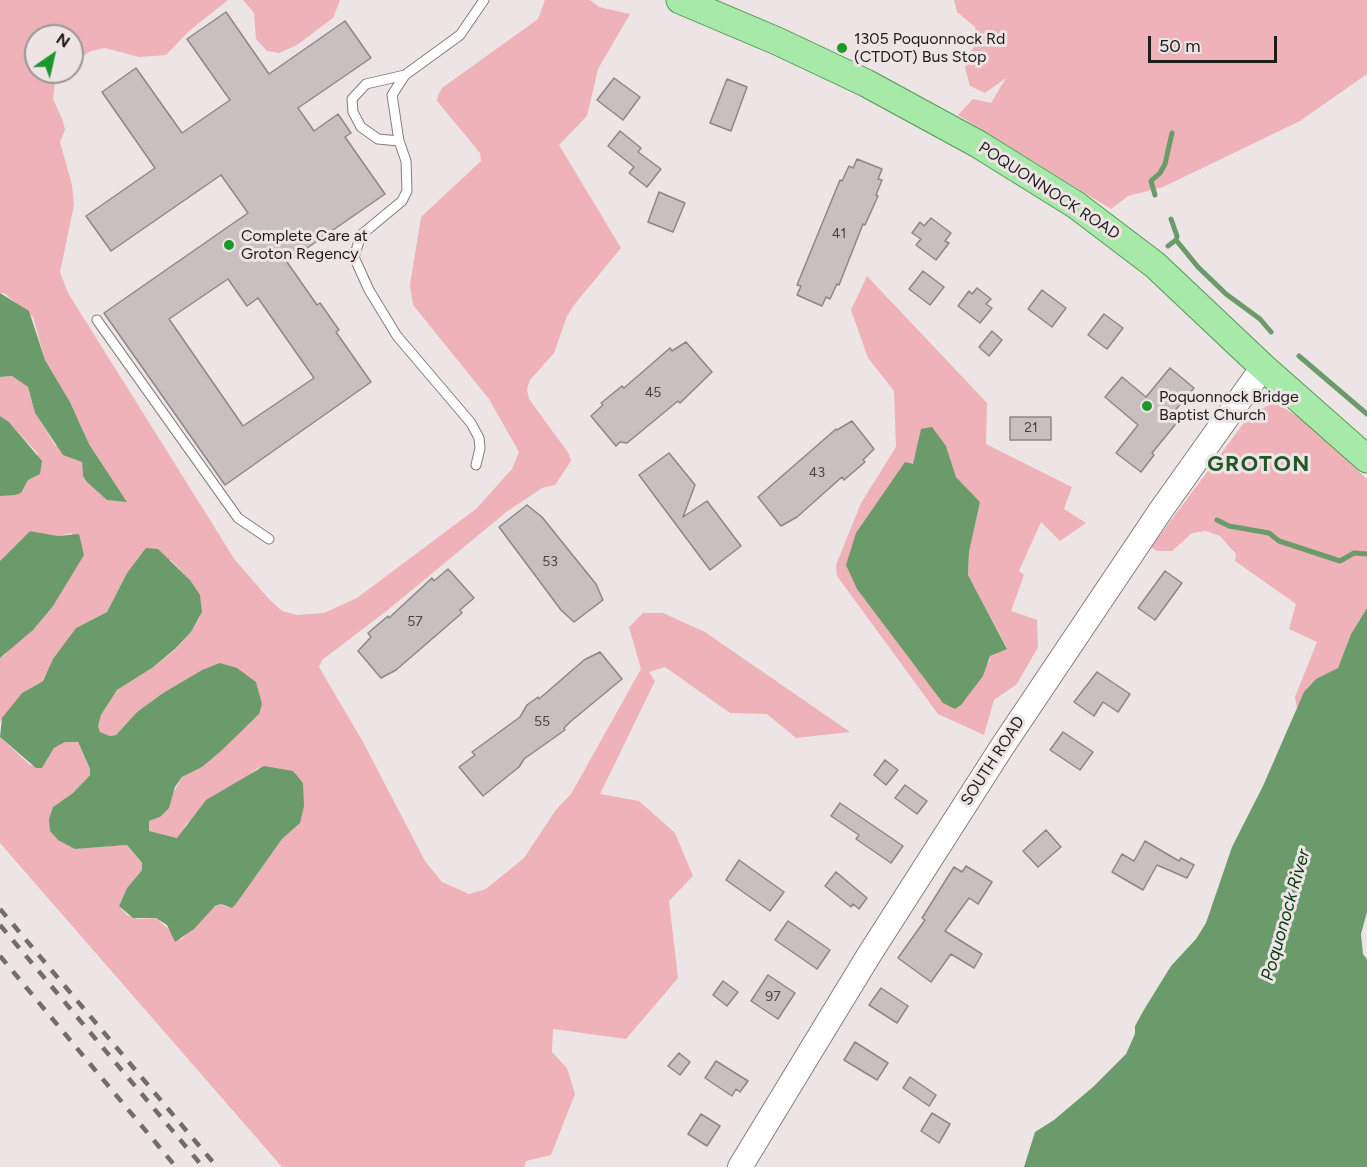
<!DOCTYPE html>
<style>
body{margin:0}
#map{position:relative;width:1367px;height:1167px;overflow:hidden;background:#ede5e5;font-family:Figtree,sans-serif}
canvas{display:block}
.north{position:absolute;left:24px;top:24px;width:60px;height:60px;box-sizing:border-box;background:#ede5e5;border:2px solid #9b9595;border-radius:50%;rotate:34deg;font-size:16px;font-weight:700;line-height:24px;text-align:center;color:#1f1c1c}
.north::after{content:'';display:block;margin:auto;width:21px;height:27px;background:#1c982b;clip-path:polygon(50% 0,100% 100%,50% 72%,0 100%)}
.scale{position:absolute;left:1148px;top:36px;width:129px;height:27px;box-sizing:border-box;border:3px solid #1f1c1c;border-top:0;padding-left:8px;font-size:18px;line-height:21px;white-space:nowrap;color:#1f1c1c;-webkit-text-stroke:4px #ede5e5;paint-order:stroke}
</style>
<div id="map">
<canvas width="1367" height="1167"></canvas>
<div class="north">N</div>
<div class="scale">50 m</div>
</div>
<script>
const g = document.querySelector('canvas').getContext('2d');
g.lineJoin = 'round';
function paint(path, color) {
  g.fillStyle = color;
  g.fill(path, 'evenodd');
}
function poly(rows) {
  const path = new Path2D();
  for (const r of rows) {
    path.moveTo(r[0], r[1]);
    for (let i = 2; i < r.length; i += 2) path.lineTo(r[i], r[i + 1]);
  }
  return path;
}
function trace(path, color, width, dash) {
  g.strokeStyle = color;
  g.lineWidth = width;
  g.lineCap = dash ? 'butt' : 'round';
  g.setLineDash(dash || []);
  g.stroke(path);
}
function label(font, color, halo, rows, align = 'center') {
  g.font = font + ' Figtree,sans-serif';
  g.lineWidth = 6;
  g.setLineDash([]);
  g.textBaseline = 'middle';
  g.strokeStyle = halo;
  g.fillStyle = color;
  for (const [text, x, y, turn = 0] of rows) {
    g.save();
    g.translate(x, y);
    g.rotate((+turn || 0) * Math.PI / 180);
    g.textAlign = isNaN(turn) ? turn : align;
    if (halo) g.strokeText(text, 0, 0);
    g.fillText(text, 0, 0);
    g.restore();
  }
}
paint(poly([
 [0,0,228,0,189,31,166,55,139,57,105,48,91,51,72,63,72,36,36,36,36,72,63,72,55,83,53,99,63,121,65,130,60,142,72,185,74,205,60,272,68,293,235,560,268,598,282,611,297,615,324,613,357,598,476,509,512,469,519,452,489,399,413,305,410,285,421,217,481,161,480,153,437,101,438,95,442,88,538,19,545,0,590,0,599,7,630,14,598,69,587,116,559,145,621,248,574,305,567,316,554,353,530,380,527,389,529,399,569,454,571,461,555,485,542,488,505,513,389,609,322,660,319,667,363,742,425,861,442,882,469,894,486,889,524,858,555,811,571,794,641,669,629,627,643,613,663,613,705,632,850,732,796,738,767,714,730,713,665,667,649,672,655,681,600,794,639,801,675,833,693,876,669,901,678,978,626,1039,553,1029,552,1052,567,1068,575,1094,551,1155,526,1161,524,1167,282,1167,0,843,0,737,30,765,42,768,54,748,65,742,77,741,90,769,90,775,73,793,53,807,75,849,127,845,142,864,142,870,127,888,119,906,127,915,138,919,156,918,181,940,210,909,221,904,226,907,236,904,282,839,300,823,258,768,186,824,181,835,177,838,149,831,149,821,160,817,182,777,202,767,259,714,202,670,163,693,137,712,116,735,110,736,100,732,98,726,101,715,117,690,152,668,175,650,191,632,200,617,201,600,190,580,171,560,127,573,107,612,76,628,42,681,22,693,0,722,0,658,5,655,72,533,58,536,30,531,0,561,0,496,21,493,27,480,33,476,38,454,9,422,0,416,0,377,12,376,28,387,35,413,55,445,82,462,83,476,127,502,89,444,70,402,45,360,33,317,4,293,0,293],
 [243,0,340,0,333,18,297,45,279,53,267,51,256,39,254,13],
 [954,0,1367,0,1367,74,1300,121,1163,187,1128,196,1111,209,958,115,973,99,991,103,1006,78,985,93,970,86,965,68,970,52,977,43,975,27,957,12],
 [867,276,987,403,986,444,1072,487,1064,509,1086,523,1060,541,1041,522,1019,571,1024,575,1011,611,1037,620,1038,647,1017,684,994,700,984,735,938,714,837,576,836,565,861,503,896,447,894,391,868,358,851,310],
 [946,446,956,477,980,502,969,552,968,575,1007,648,990,656,989,663,913,464],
 [1274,402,1304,420,1367,479,1367,608,1351,634,1338,668,1310,685,1297,708,1295,697,1317,642,1289,629,1296,604,1235,561,1236,554,1220,536,1206,531,1192,533,1172,551,1157,551,1151,547,1249,416]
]), '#eeb2b8');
paint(poly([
 [0,293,29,311,45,360,70,402,89,444,127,502,107,500,87,482,83,476,82,462,63,455,35,413,28,387,12,376,0,377],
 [0,416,9,422,42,461,40,474,28,480,21,493,15,495,0,496],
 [932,427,946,446,956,477,980,502,969,552,968,575,1007,649,990,656,983,676,961,705,955,709,943,703,857,589,846,565,856,533,905,462,913,464,921,429],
 [30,531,58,536,79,534,84,555,53,606,33,630,0,658,0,561],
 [146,548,158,549,190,580,200,595,202,612,191,632,175,649,152,668,117,690,101,715,98,726,100,732,110,736,116,735,137,712,163,693,202,670,220,663,237,668,256,682,262,704,259,714,221,751,202,767,182,777,175,787,169,808,160,817,149,821,149,831,177,838,206,800,264,766,293,771,303,783,304,806,300,823,282,839,236,904,232,908,221,904,215,906,194,929,175,942,167,925,156,918,133,918,119,906,127,888,142,870,142,863,127,845,75,849,58,840,50,831,49,819,53,807,73,793,90,775,90,769,78,742,65,742,54,748,42,768,36,768,0,737,2,718,22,693,43,681,53,659,76,628,107,612,127,573],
 [1367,608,1367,912,1361,934,1363,954,1367,959,1367,1167,1024,1167,1035,1132,1054,1120,1093,1087,1126,1054,1135,1034,1135,1026,1145,1008,1171,966,1196,939,1206,923,1232,847,1263,786,1304,692,1316,679,1338,668,1351,634]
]), '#6b9b6b');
trace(poly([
 [1155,195,1151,181,1160,173,1165,164,1172,133],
 [1171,219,1177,236,1176,240,1198,267,1226,294,1260,319,1271,332],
 [1168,246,1176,240],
 [1299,356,1367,414],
 [1217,520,1229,526,1269,533,1279,541,1340,561,1354,553,1367,554]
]), '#6b9b6b', 5);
const building = poly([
 [226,12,269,74,345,21,371,58,298,108,314,131,338,114,351,133,345,137,385,194,287,262,317,305,320,303,339,330,336,332,371,382,225,485,104,313,248,213,221,175,111,251,86,216,155,168,102,92,136,68,182,133,230,100,187,39,226,12],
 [228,279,247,306,258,298,314,378,243,426,169,319,228,279],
 [614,78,640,97,623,120,597,100,614,78],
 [727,79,747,87,731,131,710,123,727,79],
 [620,131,641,148,638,152,661,169,647,187,629,173,634,167,608,146,620,131],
 [857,159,882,169,878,179,882,180,876,195,878,196,865,225,863,224,839,285,837,284,830,299,826,297,822,306,797,295,801,286,797,285,840,180,842,181,849,166,853,168,857,159],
 [659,192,685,203,673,232,648,222,659,192],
 [931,218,951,233,945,241,949,243,936,260,916,245,921,239,912,233,920,222,924,226,931,218],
 [923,271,944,287,930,305,909,289,923,271],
 [977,288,991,299,986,304,992,308,980,323,958,306,969,291,972,294,977,288],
 [1042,290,1066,308,1052,327,1028,309,1042,290],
 [1104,314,1123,328,1107,349,1088,335,1104,314],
 [992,331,1002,340,989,356,979,347,992,331],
 [686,342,712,372,680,403,678,401,627,443,620,442,616,446,591,416,603,405,601,403,622,386,624,388,670,348,672,351,686,342],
 [1170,368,1194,388,1172,414,1179,420,1152,453,1154,455,1141,472,1116,453,1138,425,1105,397,1122,377,1146,397,1170,368],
 [1010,417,1051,417,1051,440,1010,440,1010,417],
 [852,421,874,449,863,460,865,462,844,480,842,477,797,517,781,526,758,497,836,429,837,430,852,421],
 [669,453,695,485,683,517,707,501,741,546,710,570,639,475,669,453],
 [527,505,542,517,579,563,596,584,603,600,574,622,561,610,499,527,527,505],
 [448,569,474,598,460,610,462,613,396,670,381,678,358,651,371,637,368,633,388,616,389,618,432,578,434,581,448,569],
 [1165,571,1182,583,1155,620,1138,608,1165,571],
 [600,652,622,679,570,722,564,728,565,730,524,759,519,767,483,796,459,767,475,755,472,752,520,717,527,705,538,697,539,699,584,660,600,652],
 [1097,672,1130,694,1118,712,1103,702,1094,716,1074,702,1097,672],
 [1063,732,1093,752,1080,770,1050,750,1063,732],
 [885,760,898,770,886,785,874,775,885,760],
 [905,785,927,801,917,814,895,798,905,785],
 [840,803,903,846,891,863,856,839,859,835,831,816,840,803],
 [1046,830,1061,847,1038,867,1023,851,1046,830],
 [1145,841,1179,861,1181,858,1194,865,1187,878,1157,865,1143,890,1112,872,1122,854,1134,861,1145,841],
 [739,860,784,892,770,911,726,880,739,860],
 [966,866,992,882,978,904,969,898,945,931,982,954,974,968,951,954,931,982,898,958,925,920,922,918,954,867,962,872,966,866],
 [836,872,867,898,859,909,853,904,851,907,825,886,836,872],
 [788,921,830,950,817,969,775,940,788,921],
 [768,975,795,993,778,1019,751,1001,768,975],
 [723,981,738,992,727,1006,713,995,723,981],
 [881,988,908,1006,897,1023,869,1005,881,988],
 [855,1042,888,1063,877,1080,844,1060,855,1042],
 [679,1053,690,1062,680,1075,668,1066,679,1053],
 [716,1061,748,1081,740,1092,736,1089,732,1096,705,1078,716,1061],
 [910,1077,936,1095,929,1106,903,1088,910,1077],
 [932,1113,950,1124,939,1143,921,1131,932,1113],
 [701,1114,720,1126,707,1146,688,1134,701,1114]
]);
paint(building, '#c8bfc0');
trace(building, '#8e8687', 1.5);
const lane = poly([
 [399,141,378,139,361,127,353,112,352,99,366,84,405,75],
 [97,320,238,518,269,539],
 [476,465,480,448,479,438,471,423,397,336,369,290,354,257,361,235,402,201,407,191,406,161,399,141,392,95,405,75,460,35,484,0]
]);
const secondary = poly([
 [740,1167,869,955,1002,747,1161,510,1263,367]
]);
const primary = poly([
 [680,0,777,41,866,83,978,144,1076,205,1155,265,1263,367,1367,459]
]);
trace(lane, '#857d7d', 11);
trace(secondary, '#857d7d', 26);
trace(primary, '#529853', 29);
trace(lane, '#fff', 9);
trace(secondary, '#fff', 24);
trace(primary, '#a7e9a9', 27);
trace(poly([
 [0,909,217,1167],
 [0,925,203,1167],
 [0,956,176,1167]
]), '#726d6d', 4.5, [10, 10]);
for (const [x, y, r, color] of [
 [842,48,6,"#1c982b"],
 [229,245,6,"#1c982b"],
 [1147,406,6,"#1c982b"]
]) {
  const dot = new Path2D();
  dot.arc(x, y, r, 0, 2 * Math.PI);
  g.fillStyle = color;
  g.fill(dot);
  trace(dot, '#ede5e5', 2);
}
label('14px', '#494545', null, [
 ["41",839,234],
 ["45",653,393],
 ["21",1031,428],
 ["43",817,473],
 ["53",550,562],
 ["57",415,622],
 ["55",542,722],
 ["97",773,997]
]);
label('16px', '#1f1c1c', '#ede5e5', [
 ["1305 Poquonnock Rd",854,39],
 ["(CTDOT) Bus Stop",854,57],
 ["Complete Care at",241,236],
 ["Groton Regency",241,254],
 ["Poquonnock Bridge",1159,397],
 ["Baptist Church",1159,415]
], 'left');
label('16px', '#1f1c1c', '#ede5e5', [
 ["POQUONNOCK ROAD",1049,191,33],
 ["SOUTH ROAD",993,761,-57]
]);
label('italic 18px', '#063c0c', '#ede5e5', [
 ["Poquonock River",1286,915,-74]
]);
g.letterSpacing = '1.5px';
label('bold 22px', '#225824', '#ede5e5', [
 ["GROTON",1259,465]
]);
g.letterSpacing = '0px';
</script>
